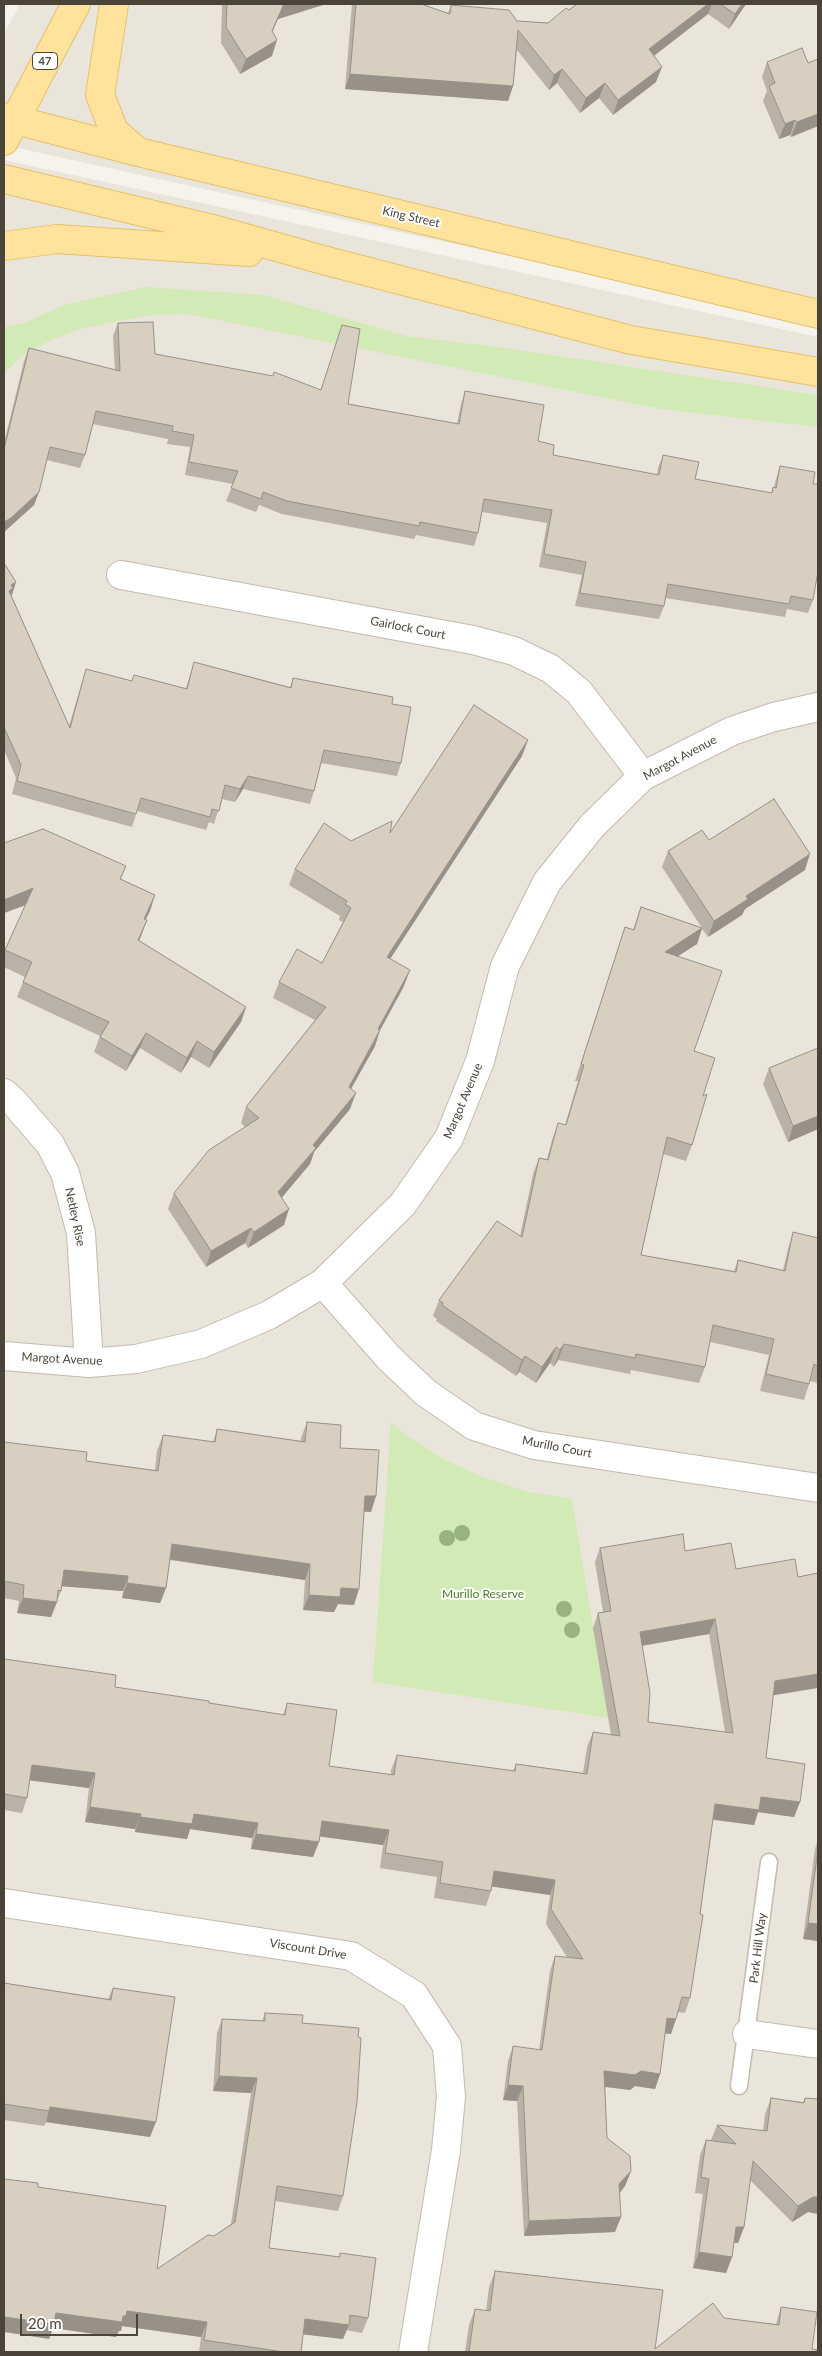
<!DOCTYPE html>
<style>
body{margin:0}
#map{position:relative;width:822px;height:2356px;overflow:hidden;background:#f6f3ec;font-family:Lato,sans-serif}
canvas{display:block}
.frame{position:absolute;inset:0;border:5px solid #4b4439;pointer-events:none}
.scale{position:absolute;left:20px;top:2314px;width:118px;height:22px;box-sizing:border-box;border:2px solid #4b4439;border-top:0;padding-left:6px;font-size:15px;line-height:18px;white-space:nowrap;color:#4b4439;-webkit-text-stroke:4px #fff;paint-order:stroke}
</style>
<div id="map">
<canvas width="822" height="2356"></canvas>
<div class="frame"></div>
<div class="scale">20 m</div>
</div>
<script>
const g = document.querySelector('canvas').getContext('2d');
g.lineJoin = 'round';
function paint(path, color) {
  g.fillStyle = color;
  g.fill(path, 'evenodd');
}
function poly(rows) {
  const path = new Path2D();
  for (const r of rows) {
    path.moveTo(r[0], r[1]);
    for (let i = 2; i < r.length; i += 2) path.lineTo(r[i], r[i + 1]);
  }
  return path;
}
function trace(path, color, width, dash) {
  g.strokeStyle = color;
  g.lineWidth = width;
  g.lineCap = dash ? 'butt' : 'round';
  g.setLineDash(dash || []);
  g.stroke(path);
}
function label(font, color, halo, rows, align = 'center') {
  g.font = font + ' Lato,sans-serif';
  g.lineWidth = 4;
  g.setLineDash([]);
  g.textBaseline = 'middle';
  g.strokeStyle = halo;
  g.fillStyle = color;
  for (const [text, x, y, turn = 0] of rows) {
    g.save();
    g.translate(x, y);
    g.rotate((+turn || 0) * Math.PI / 180);
    g.textAlign = isNaN(turn) ? turn : align;
    if (halo) g.strokeText(text, 0, 0);
    g.fillText(text, 0, 0);
    g.restore();
  }
}
paint(poly([
 [20,4,818,4,818,324,4,145,4,34],
 [4,160,818,337,818,2352,4,2352]
]), '#eae5da');
paint(poly([
 [145,287,264,295,406,336,505,348,818,395,818,427,661,409,188,314,151,315,83,328,51,340,22,356,4,373,4,327,24,323,64,305],
 [391,1422,406,1435,443,1459,483,1477,528,1492,572,1499,608,1718,373,1682]
]), '#d2eab5');
const service = poly([
 [739,2086,769,1862]
]);
const minor = poly([
 [121,575,473,640,514,651,551,669,579,692,643,776],
 [4,1093,13,1101,50,1144,65,1173,81,1233,89,1363],
 [323,1283,389,1358,426,1393,474,1426,534,1445,818,1488],
 [4,1356,89,1363,136,1359,201,1344,269,1315,323,1283,403,1204,449,1138,480,1061,505,966,547,882,592,826,643,776,732,731,774,717,818,707],
 [4,1903,351,1956,414,1995,447,2046,451,2097,446,2150,413,2352],
 [747,2034,818,2044]
]);
const primary = poly([
 [114,4,100,95,114,131,137,151],
 [4,117,138,152,818,314],
 [4,141,76,4],
 [4,179,213,229,323,260,631,340,818,372],
 [4,246,57,239,249,252]
]);
trace(service, '#c2bbae', 19);
trace(minor, '#c2bbae', 30);
trace(primary, '#e6c16a', 30);
trace(service, '#fff', 16);
trace(minor, '#fff', 28);
trace(primary, '#ffe39c', 28);
g.fillStyle = '#97b381';
for (const [x, y] of [
 [462,1533],
 [447,1538],
 [564,1609],
 [572,1630]
]) {
  g.beginPath();
  g.arc(x, y, 8, 0, 2 * Math.PI);
  g.fill();
}
paint(poly([
 [222,4,326,4,278,19,272,32,272,56,240,74,221,43],
 [352,4,421,4,448,13,451,5,517,21,548,23,569,10,577,4,746,4,729,29,708,14,654,56,656,82,613,115,599,98,580,113,557,83,549,90,517,50,513,86,508,101,345,89],
 [818,59,818,126,791,137,790,135,779,139,763,101,767,91,762,77,767,62,808,63],
 [118,323,155,354,321,390,342,325,348,404,457,424,461,404,465,391,538,441,553,455,657,475,658,468,663,455,695,479,771,493,773,487,774,487,776,479,780,466,813,484,813,600,808,613,787,609,785,617,665,598,664,606,659,619,575,606,582,575,539,567,547,523,482,512,478,533,474,546,416,535,414,539,282,514,259,505,256,512,226,501,233,484,185,475,190,447,167,444,168,439,93,424,85,455,80,468,47,460,39,492,34,505,4,532,4,443,24,361,29,348,115,370,113,336],
 [4,563,12,595,11,595,69,726,82,682,86,669,132,681,186,688,194,662,290,687,293,678,392,704,401,763,397,776,321,763,314,791,310,804,243,789,235,802,222,799,214,824,209,822,206,830,137,811,132,827,12,794,16,778,4,750],
 [522,756,390,959,404,986,380,1030,375,1046,351,1089,350,1109,314,1152,310,1164,282,1197,284,1225,248,1248,245,1243,206,1267,168,1209,174,1193,245,1127,241,1123,246,1107,315,1020,273,998,279,982,322,963,343,922,339,920,340,916,289,885,295,869,351,841,390,833],
 [709,840,805,870,745,909,742,915,708,937,702,929,697,944,678,956,694,1051,703,1096,692,1145,686,1161,663,1154,641,1255,734,1271,738,1260,783,1270,788,1249,793,1232,818,1238,818,1383,810,1381,804,1400,760,1391,769,1355,710,1342,705,1367,699,1383,631,1370,630,1374,558,1360,554,1367,550,1363,536,1383,519,1372,516,1376,436,1321,437,1319,433,1316,439,1300,520,1236,533,1174,539,1158,547,1159,552,1140,558,1123,565,1125,578,1081,575,1081,625,927,633,930,641,907,702,928,662,867,668,851],
 [4,843,126,866,121,879,155,895,145,920,147,920,139,941,246,1007,241,1022,209,1068,191,1057,181,1073,140,1048,126,1071,94,1052,100,1036,17,997,25,977,4,967,4,953,26,905,4,913],
 [769,1068,818,1129,788,1142,763,1084],
 [307,1422,340,1448,371,1512,364,1512,354,1605,338,1604,334,1612,303,1610,305,1580,170,1560,166,1588,160,1603,122,1598,123,1591,62,1586,61,1591,51,1617,17,1613,19,1601,4,1598,4,1442,86,1461,155,1470,157,1451,163,1435,213,1442,217,1429,301,1441,301,1438],
 [600,1548,685,1551,736,1569,773,1695,766,1758,800,1802,794,1817,758,1812,754,1825,713,1820,700,1914,690,1998,685,2013,678,2012,671,2034,665,2033,660,2074,655,2089,635,2086,630,2090,605,2087,607,2138,631,2171,625,2186,620,2193,615,2232,524,2236,517,2101,503,2100,508,2061,513,2046,539,2050,550,1971,555,1956,567,1957,546,1924,550,1895,492,1886,491,1891,486,1906,434,1898,437,1877,380,1868,383,1845,320,1836,313,1857,251,1849,252,1838,190,1829,187,1839,135,1832,135,1829,85,1822,89,1788,30,1780,27,1798,22,1813,4,1810,4,1656,4,1659,115,1687,209,1703,283,1715,287,1703,329,1766,391,1775,391,1770,397,1755,513,1771,516,1764,583,1773,587,1747,593,1732,611,1735,593,1628,598,1613,603,1612,595,1562],
 [709,1634,725,1732,648,1722,642,1646],
 [818,1839,818,1941,803,1939,815,1849],
 [4,1983,108,1999,113,1988,150,2137,46,2122,44,2126,4,2120],
 [265,2013,302,2023,343,2196,338,2211,275,2201,269,2248,339,2257,340,2253,368,2318,362,2333,346,2330,343,2339,303,2334,301,2352,199,2352,201,2337,122,2326,121,2331,119,2331,116,2337,53,2328,49,2339,38,2187,157,2269,214,2236,231,2224,251,2093,213,2091,217,2033,222,2019,262,2021],
 [771,2098,803,2102,805,2098,818,2099,818,2214,808,2212,792,2222,750,2180,744,2227,738,2243,734,2243,732,2257,726,2273,693,2268,703,2194,695,2193,700,2155,706,2140,711,2140,717,2125,763,2131,765,2114],
 [495,2271,655,2349,724,2318,776,2324,781,2307,812,2349,818,2352,465,2352,469,2325,475,2309,486,2311,489,2287]
]), '#bab2a6');
paint(poly([
 [284,4,326,4,278,19,266,46,272,31],
 [708,4,712,4,708,14,643,64,649,49],
 [742,4,746,4,729,29,735,14],
 [277,40,272,56,240,74,246,59],
 [662,67,656,82,613,115,618,100],
 [562,69,557,83,549,90,554,75],
 [350,74,513,86,508,101,345,89],
 [605,83,599,98,580,113,586,98],
 [818,114,818,126,791,137,797,122],
 [795,120,790,135,779,139,785,124],
 [39,492,34,505,4,532,4,522],
 [16,582,12,595,4,604,11,585],
 [528,740,522,756,381,973,387,957],
 [248,776,243,789,235,802,240,789],
 [810,854,805,870,745,909,742,915,708,937,714,921,746,896],
 [33,888,28,904,4,913,4,900],
 [155,895,150,911,138,935,144,919],
 [147,920,141,936,132,956,138,940],
 [702,928,697,944,659,968,665,952],
 [410,970,404,986,372,1045,378,1029],
 [246,1007,241,1022,209,1068,214,1052],
 [380,1030,375,1046,343,1103,349,1087],
 [146,1033,140,1048,126,1071,132,1056],
 [197,1041,191,1057,181,1073,187,1058],
 [356,1093,350,1109,314,1152,310,1164,273,1208,278,1192,313,1145],
 [818,1116,818,1129,788,1142,793,1126],
 [289,1209,284,1225,248,1248,254,1232],
 [251,1228,245,1243,206,1267,211,1251],
 [564,1344,558,1360,554,1367,560,1350],
 [556,1347,550,1363,536,1383,542,1367],
 [525,1356,519,1372,516,1376,522,1360],
 [365,1496,376,1496,371,1512,360,1511],
 [172,1544,310,1564,305,1580,167,1559],
 [64,1570,128,1576,123,1591,58,1586],
 [127,1583,166,1588,160,1603,122,1598],
 [341,1588,359,1589,354,1605,338,1604,334,1612,303,1610,309,1595],
 [23,1598,57,1602,51,1617,17,1613],
 [715,1619,709,1634,634,1647,640,1632],
 [818,1674,818,1688,769,1696,775,1681],
 [32,1765,95,1773,89,1788,27,1780],
 [761,1797,800,1802,794,1817,758,1812,754,1825,710,1819,715,1804],
 [90,1807,141,1814,135,1829,85,1822],
 [194,1814,258,1823,252,1838,190,1829,187,1839,135,1832,140,1817],
 [322,1821,389,1830,383,1845,316,1836],
 [256,1834,319,1842,313,1857,251,1849],
 [494,1871,555,1880,550,1895,488,1886],
 [808,1923,818,1924,818,1941,803,1939],
 [667,2018,676,2019,671,2034,662,2033],
 [604,2071,641,2071,660,2074,655,2089,635,2086,630,2090,599,2086],
 [219,2076,257,2078,251,2093,213,2091],
 [508,2085,523,2086,517,2101,503,2100],
 [50,2107,156,2122,150,2137,46,2122],
 [631,2171,625,2186,614,2199,619,2184],
 [813,2197,818,2197,818,2214,808,2212,792,2222,798,2206],
 [621,2217,615,2232,524,2236,529,2221],
 [736,2227,744,2227,738,2243,730,2242],
 [699,2252,732,2257,726,2273,693,2268],
 [127,2311,207,2322,201,2337,122,2326,121,2331,119,2331,116,2337,53,2328,49,2339,4,2332,4,2317,56,2313,123,2316],
 [305,2319,349,2325,343,2339,300,2334]
]), '#979187');
const building = poly([
 [227,4,284,4,272,31,277,40,246,59,226,27,227,4],
 [356,4,421,4,450,14,451,5,509,10,517,21,548,23,566,8,569,10,577,4,708,4,649,49,662,67,618,100,605,83,586,98,562,69,554,75,518,30,513,86,350,74,356,4],
 [720,4,742,4,735,14,720,4],
 [802,48,808,63,818,59,818,114,797,122,795,120,785,124,769,86,775,83,767,62,802,48],
 [153,322,155,354,273,376,274,372,321,390,342,325,360,329,348,404,459,424,465,391,544,405,538,441,554,445,553,455,659,475,663,455,699,462,695,479,772,493,773,487,776,488,780,466,815,472,813,484,818,484,818,571,813,600,791,596,789,604,668,584,664,606,580,593,586,562,544,554,552,510,484,499,478,533,420,522,419,526,287,501,263,492,261,499,231,488,238,471,189,462,194,435,172,431,173,426,96,411,85,455,50,447,39,492,11,518,4,522,4,449,29,348,120,371,118,323,153,322],
 [4,563,16,582,11,585,13,588,9,591,70,728,86,669,132,681,134,675,187,689,194,662,291,688,293,678,393,697,392,704,411,707,401,763,324,750,314,791,248,776,240,789,225,785,219,811,212,809,210,817,141,798,136,814,17,781,21,765,4,727,4,563],
 [474,705,528,740,387,957,410,970,378,1029,380,1030,349,1087,356,1093,313,1145,316,1148,278,1192,289,1209,254,1232,251,1228,211,1251,174,1193,209,1150,259,1118,246,1107,326,1007,279,982,297,949,322,963,351,908,345,904,347,901,295,869,324,823,351,841,392,821,390,833,474,705],
 [774,799,810,854,746,896,748,899,714,921,668,851,702,830,709,840,774,799],
 [43,829,126,866,120,879,155,895,144,919,147,920,138,940,246,1007,214,1052,197,1041,187,1058,146,1033,132,1056,100,1037,109,1022,23,982,32,962,5,950,33,888,4,900,4,843,43,829],
 [641,907,702,928,665,952,722,971,694,1051,715,1058,703,1096,707,1094,692,1145,667,1137,641,1255,736,1272,738,1260,785,1271,793,1232,818,1238,818,1366,814,1364,809,1384,766,1374,774,1339,713,1325,705,1367,636,1354,635,1358,564,1344,560,1350,556,1347,542,1367,525,1356,522,1360,442,1305,443,1303,439,1300,497,1221,522,1237,539,1158,548,1160,558,1123,566,1125,584,1065,581,1064,625,927,634,930,641,907],
 [818,1048,818,1116,793,1126,769,1068,818,1048],
 [307,1422,341,1425,340,1448,379,1450,376,1496,365,1496,359,1589,341,1588,340,1597,309,1595,310,1564,172,1544,166,1588,127,1583,128,1576,64,1570,61,1591,58,1590,57,1602,23,1598,24,1585,4,1581,4,1442,87,1452,86,1461,158,1471,163,1435,215,1442,217,1429,305,1442,307,1422],
 [683,1534,685,1551,731,1543,736,1569,795,1559,798,1577,818,1573,818,1674,775,1681,766,1758,805,1764,800,1802,761,1797,759,1810,715,1804,700,1914,703,1915,690,1998,682,1997,676,2019,667,2018,660,2074,641,2071,635,2075,604,2071,607,2138,630,2156,631,2171,619,2184,621,2217,529,2221,523,2086,508,2085,513,2046,542,2050,555,1956,583,1959,551,1909,555,1880,494,1871,491,1891,440,1883,443,1862,385,1853,389,1830,322,1821,319,1842,256,1834,258,1823,194,1814,192,1824,140,1817,141,1814,90,1807,95,1773,32,1765,27,1798,4,1794,4,1656,4,1659,116,1675,115,1687,209,1701,209,1703,285,1715,287,1703,337,1710,329,1766,394,1775,397,1755,515,1771,516,1764,587,1774,593,1732,620,1736,598,1613,611,1611,600,1548,683,1534],
 [715,1619,733,1733,648,1722,650,1693,640,1632,715,1619],
 [818,1850,818,1924,808,1923,818,1850],
 [4,1983,111,2000,113,1988,175,1997,156,2122,50,2107,49,2111,4,2104,4,1983],
 [265,2013,303,2015,302,2023,359,2028,358,2037,361,2038,357,2102,343,2196,277,2186,269,2248,340,2257,340,2253,376,2258,368,2318,350,2315,349,2325,305,2319,301,2352,284,2352,204,2340,207,2322,127,2311,126,2316,123,2316,122,2322,56,2313,54,2324,4,2317,4,2179,38,2183,38,2187,166,2206,157,2269,208,2235,214,2236,235,2222,257,2078,219,2076,222,2019,265,2021,265,2013],
 [771,2098,804,2103,805,2098,818,2099,818,2197,813,2197,798,2206,753,2161,744,2227,736,2227,732,2257,699,2252,709,2179,701,2177,706,2140,736,2144,717,2125,767,2131,771,2098],
 [495,2271,663,2290,655,2349,713,2303,724,2318,779,2325,781,2307,817,2312,812,2349,818,2350,818,2352,469,2352,475,2309,490,2311,495,2271]
]);
paint(building, '#d8cfc1');
trace(building, '#979187', 1);
for (const [x, y, w] of [
 [45,61,25]
]) {
  const box = new Path2D();
  box.roundRect(x - w / 2, y - 8.5, w, 17, 4);
  g.fillStyle = '#fff';
  g.fill(box);
  trace(box, '#4b4439', 1);
}
label('bold 11px', '#4b4439', null, [
 ["47",45,61]
]);
label('12px', '#4b4439', '#fff', [
 ["King Street",411,217,13],
 ["Gairlock Court",408,628,11],
 ["Margot Avenue",680,758,-28],
 ["Margot Avenue",463,1101,-67],
 ["Netley Rise",75,1217,78],
 ["Margot Avenue",62,1359,3],
 ["Murillo Court",557,1447,11],
 ["Park Hill Way",758,1948,-83],
 ["Viscount Drive",308,1949,9]
]);
label('12px', '#4a7f2a', '#fff', [
 ["Murillo Reserve",483,1594]
]);
</script>
